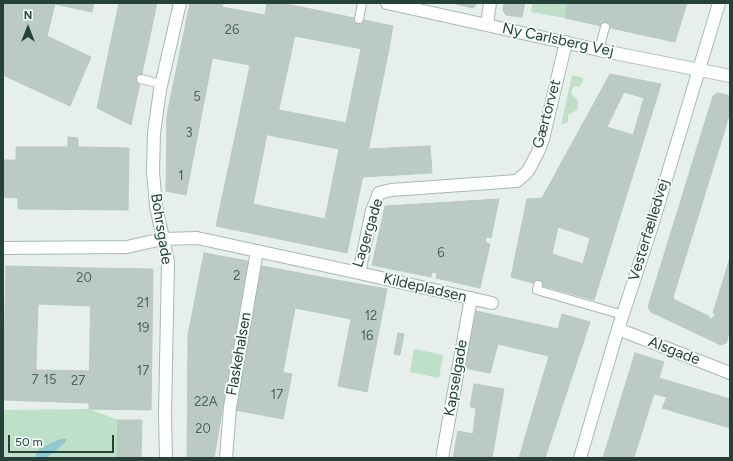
<!DOCTYPE html>
<meta charset="utf-8">
<style>
body{margin:0}
#map{position:relative;width:733px;height:461px;overflow:hidden;background:#e6efeb;font-family:Figtree,sans-serif}
canvas{display:block}
.frame{position:absolute;inset:0;border:4px solid #24423a;pointer-events:none}
.north{position:absolute;left:8px;top:8px;width:40px;height:40px;-webkit-text-stroke:3px #f7fbf9;paint-order:stroke;rotate:0deg;font-size:11px;font-weight:700;line-height:16px;text-align:center;color:#24423a}
.north::after{content:'';display:block;margin:auto;width:14px;height:18px;background:#24423a;clip-path:polygon(50% 0,100% 100%,50% 72%,0 100%)}
.scale{position:absolute;left:8px;top:435px;width:106px;height:18px;box-sizing:border-box;border:2px solid #24423a;border-top:0;padding-left:5px;font-size:12px;line-height:14px;white-space:nowrap;color:#24423a;-webkit-text-stroke:3px #f7fbf9;paint-order:stroke}
</style>
<div id="map">
<canvas width="733" height="461"></canvas>
<div class="frame"></div>
<div class="north">N</div>
<div class="scale">50 m</div>
</div>
<script>
const g = document.querySelector('canvas').getContext('2d');
g.lineJoin = 'round';
function paint(path, color) {
  g.fillStyle = color;
  g.fill(path, 'evenodd');
}
function poly(rows) {
  const path = new Path2D();
  for (const r of rows) {
    path.moveTo(r[0], r[1]);
    for (let i = 2; i < r.length; i += 2) path.lineTo(r[i], r[i + 1]);
  }
  return path;
}
function trace(path, color, width, dash) {
  g.strokeStyle = color;
  g.lineWidth = width;
  g.lineCap = dash ? 'butt' : 'round';
  g.setLineDash(dash || []);
  g.stroke(path);
}
function label(font, color, halo, rows, align = 'center') {
  g.font = font + ' Figtree,sans-serif';
  g.lineWidth = 3.5;
  g.setLineDash([]);
  g.textBaseline = 'middle';
  g.strokeStyle = halo;
  g.fillStyle = color;
  for (const [text, x, y, turn = 0] of rows) {
    g.save();
    g.translate(x, y);
    g.rotate((+turn || 0) * Math.PI / 180);
    g.textAlign = isNaN(turn) ? turn : align;
    if (halo) g.strokeText(text, 0, 0);
    g.fillText(text, 0, 0);
    g.restore();
  }
}
paint(poly([
 [532,3,568,3,565,18,531,12],
 [572,75,583,78,583,81,579,87,574,86,571,93,578,101,578,107,577,110,568,115,568,122,561,125],
 [414,349,443,355,439,378,410,372],
 [89,409,118,420,118,458,3,458,3,410]
]), '#bfe0c8');
paint(poly([
 [60,439,66,439,66,442,46,458,35,458,36,454,39,449]
]), '#8ec9d4');
const building = poly([
 [3,3,94,3,92,12,55,4,47,36,91,57,70,106,3,75,3,3],
 [119,3,157,3,131,125,97,108,119,3],
 [190,3,223,3,186,195,166,191,167,115,190,3],
 [267,3,280,3,301,7,273,136,237,128,250,65,265,68,275,17,265,15,267,3],
 [456,3,477,3,473,8,456,4,456,3],
 [504,3,525,3,522,17,506,15,503,10,504,3],
 [568,3,687,3,675,42,565,18,568,3],
 [222,7,275,17,265,68,213,58,222,7],
 [301,7,393,26,388,54,295,36,301,7],
 [361,49,388,54,347,253,216,226,237,128,267,134,253,204,325,219,339,149,273,136,279,110,346,123,361,49],
 [610,74,661,84,594,300,511,277,527,199,542,198,610,74],
 [624,92,644,98,633,135,607,127,624,92],
 [558,227,590,238,583,264,552,254,558,227],
 [718,93,730,96,730,117,728,118,723,136,673,297,675,300,709,316,708,317,711,319,714,317,715,313,713,313,730,258,730,331,726,343,721,345,651,312,648,307,713,96,718,93],
 [68,137,78,138,78,147,129,148,128,210,18,209,18,198,4,197,4,160,16,160,16,147,68,147,68,137],
 [430,146,432,173,362,177,368,149,430,146],
 [499,199,491,238,486,237,485,242,490,244,480,288,436,278,437,273,432,272,431,277,372,265,385,206,499,199],
 [204,253,248,261,214,458,187,458,188,335,204,253],
 [6,266,91,268,91,306,38,304,36,370,90,371,89,403,3,400,6,266],
 [262,266,358,284,351,319,295,308,283,372,243,365,262,266],
 [91,268,153,269,151,410,89,409,91,268],
 [358,284,387,289,367,392,338,386,358,284],
 [476,311,558,329,562,314,590,322,545,458,519,458,549,356,498,344,490,373,464,368,476,311],
 [398,333,404,334,400,355,394,354,398,333],
 [635,353,664,362,659,378,730,399,730,428,662,408,667,397,654,394,634,457,637,458,603,458,635,353],
 [243,365,292,374,283,419,235,410,243,365],
 [474,384,504,389,492,458,453,458,458,431,473,434,476,408,470,407,474,384],
 [118,420,142,420,141,458,117,458,118,420]
]);
paint(building, '#bbcac4');
trace(building, '#b8c9c2', 1);
const lane = poly([
 [359,19,362,3],
 [599,50,605,27],
 [141,79,161,84],
 [538,285,537,290,623,315]
]);
const street = poly([
 [387,3,599,50,730,76],
 [487,25,490,3],
 [3,248,127,247,162,239,197,238,359,273,372,211,379,193,391,190,517,181,528,171,538,152,543,139,566,42],
 [359,273,492,303],
 [618,329,730,373],
 [166,458,165,415,168,262,156,206,153,172,154,133,160,90,180,3],
 [226,458,230,407,257,251],
 [442,458,471,298]
]);
const secondary = poly([
 [580,458,618,329,651,229,719,3]
]);
trace(lane, '#a8b8b2', 10);
trace(street, '#a8b8b2', 14);
trace(secondary, '#a4bbb3', 14);
trace(lane, '#fff', 8);
trace(street, '#fff', 12);
trace(secondary, '#fff', 12);
label('13px', '#4a645c', null, [
 ["26",232,30],
 ["5",197,97],
 ["3",189,133],
 ["1",181,176],
 ["6",441,253],
 ["2",237,276],
 ["20",84,278],
 ["21",143,303],
 ["12",371,316],
 ["19",143,328],
 ["16",367,336],
 ["17",143,371],
 ["7",35,380],
 ["15",50,380],
 ["27",78,381],
 ["17",277,395],
 ["22A",206,402],
 ["20",203,429]
]);
label('15px', '#24423a', '#f7fbf9', [
 ["Ny Carlsberg Vej",558,40,12],
 ["Gærtorvet",547,114,-75],
 ["Bohrsgade",161,229,81],
 ["Vesterfælledvej",649,230,-73],
 ["Lagergade",368,233,-73],
 ["Kildepladsen",425,288,13],
 ["Alsgade",674,351,21],
 ["Flaskehalsen",239,354,-80],
 ["Kapselgade",456,378,-80]
]);
</script>
